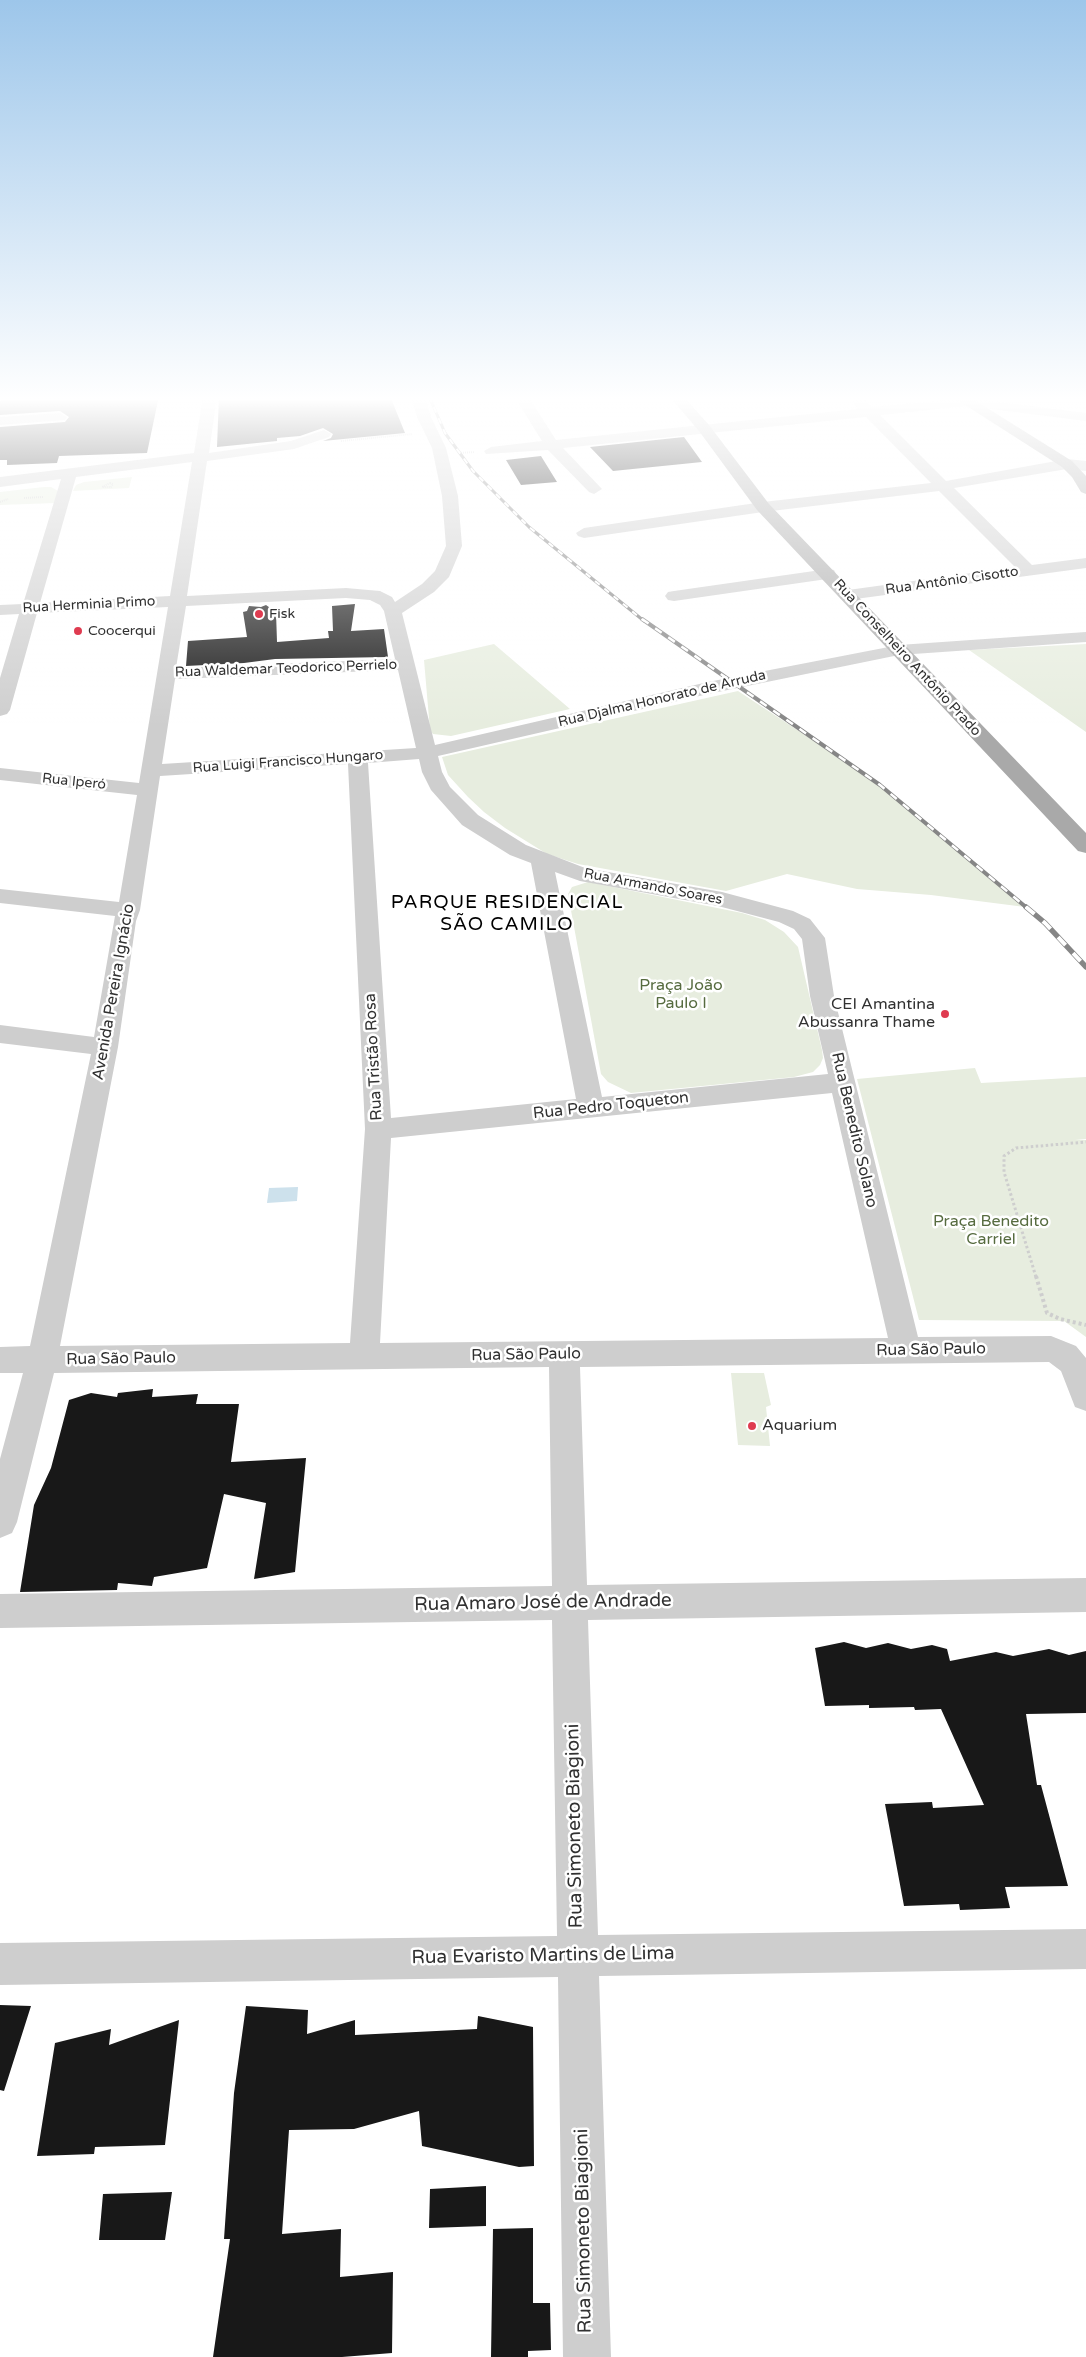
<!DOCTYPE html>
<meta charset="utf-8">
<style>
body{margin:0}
canvas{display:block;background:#fff}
</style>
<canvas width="1086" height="2357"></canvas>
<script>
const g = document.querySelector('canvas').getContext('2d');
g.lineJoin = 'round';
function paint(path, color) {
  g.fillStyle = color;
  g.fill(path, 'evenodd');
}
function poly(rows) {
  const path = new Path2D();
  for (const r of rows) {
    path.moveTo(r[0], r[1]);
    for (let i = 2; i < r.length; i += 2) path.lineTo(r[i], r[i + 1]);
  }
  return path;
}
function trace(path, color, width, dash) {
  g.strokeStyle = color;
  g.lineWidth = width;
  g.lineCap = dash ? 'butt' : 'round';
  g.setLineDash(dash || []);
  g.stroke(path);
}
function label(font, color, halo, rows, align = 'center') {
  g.font = font + ' "Varela Round",sans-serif';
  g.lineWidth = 5;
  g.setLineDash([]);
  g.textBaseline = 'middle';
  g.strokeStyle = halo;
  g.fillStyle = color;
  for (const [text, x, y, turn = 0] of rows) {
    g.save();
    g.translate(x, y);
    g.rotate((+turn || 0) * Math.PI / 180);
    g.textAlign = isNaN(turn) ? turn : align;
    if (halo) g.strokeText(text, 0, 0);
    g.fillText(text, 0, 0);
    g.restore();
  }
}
paint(poly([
 [132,477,129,488,73,491,76,485,84,482],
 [44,487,51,487,60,492,56,503,0,505,0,492],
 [494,644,570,709,451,736,433,734,430,730,424,660],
 [1086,644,1086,732,969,650],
 [738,691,878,783,1025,907,931,895,857,889,787,874,726,891,578,864,547,854,505,828,484,812,468,797,448,775,442,757],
 [588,882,742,913,765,920,784,932,798,947,822,1050,823,1058,820,1065,813,1072,794,1077,631,1093,608,1082,601,1074,568,894,572,887],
 [975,1068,981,1083,1086,1077,1086,1139,1075,1140,1086,1140,1086,1337,1064,1321,919,1320,857,1079],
 [731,1373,764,1373,771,1405,766,1407,770,1446,738,1445]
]), '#e7eddf');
paint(poly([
 [298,1187,297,1201,267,1203,269,1188]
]), '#cde1ec');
paint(poly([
 [6,396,159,396,147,453,59,456,57,463,7,465,7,460,0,460,0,427,65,422,69,417,60,411,0,415,0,401],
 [219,396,291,396,292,398,390,396,405,433,323,441,331,438,333,434,323,428,300,436,277,438,277,441,217,447],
 [684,437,702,462,613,471,590,447],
 [541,456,557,482,521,485,506,460],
 [355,604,351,631,384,629,388,657,275,659,244,663,186,666,188,641,247,637,243,612,247,611,249,606,261,607,266,605,276,612,277,642,329,638,328,631,333,631,332,606],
 [153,1389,152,1397,198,1394,196,1404,239,1404,231,1462,306,1458,295,1572,254,1579,266,1503,224,1494,207,1568,154,1577,152,1586,118,1583,117,1590,20,1592,34,1505,51,1468,69,1400,91,1393,117,1397,118,1393],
 [844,1642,866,1648,888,1643,911,1649,932,1645,947,1649,950,1661,996,1652,1013,1656,1049,1649,1069,1655,1086,1651,1086,1713,1026,1714,1037,1785,1041,1785,1068,1886,1005,1887,1010,1908,960,1910,959,1904,904,1906,885,1804,932,1802,933,1808,984,1805,941,1709,915,1710,914,1707,869,1708,869,1705,825,1706,815,1648],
 [0,2005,31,2006,4,2091,0,2090],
 [246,2006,308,2010,307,2034,355,2020,355,2035,477,2029,478,2016,533,2027,534,2166,519,2167,422,2146,419,2111,354,2129,289,2130,282,2234,341,2229,340,2277,393,2272,392,2353,342,2357,213,2357,230,2239,224,2239,234,2093],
 [179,2020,165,2145,95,2147,94,2154,37,2156,55,2043,111,2029,109,2045],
 [486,2186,486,2226,429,2228,430,2189],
 [172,2192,165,2240,99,2240,103,2194],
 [533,2228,533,2303,550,2303,551,2350,528,2351,528,2357,491,2357,493,2229]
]), '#181818');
trace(poly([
 [341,441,412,434],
 [459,453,475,452],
 [110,483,113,484,111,487,102,487,110,483],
 [24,498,43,497],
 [0,502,8,499]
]), '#cecece', 2, [1, 1]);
trace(poly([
 [1036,1277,1004,1172,1004,1156,1016,1148,1086,1142]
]), '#cecece', 3, [2.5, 2.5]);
trace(poly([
 [1036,1276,1047,1313,1060,1319,1086,1325]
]), '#cecece', 4, [3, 3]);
paint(poly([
 [203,396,217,396,209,453,291,441,324,430,331,434,329,437,294,449,207,461,187,596,346,588,380,591,392,597,395,602,422,584,435,571,446,546,442,496,432,448,417,417,411,396,425,396,431,417,446,448,458,496,462,546,449,577,434,592,402,613,435,745,708,682,899,645,1086,632,1086,642,899,655,708,694,438,756,442,772,450,787,478,815,526,845,585,868,722,892,793,911,810,919,825,938,834,996,918,1337,1051,1336,1076,1346,1086,1358,1086,1411,1075,1407,1061,1371,1049,1362,580,1367,587,1585,1086,1578,1086,1612,588,1620,598,1935,1086,1929,1086,1969,599,1976,611,2357,563,2357,558,1977,0,1985,0,1943,557,1936,552,1620,0,1628,0,1594,552,1586,549,1367,54,1373,17,1522,12,1533,0,1538,0,1459,23,1373,0,1373,0,1347,30,1346,91,1054,0,1043,0,1025,94,1037,115,916,0,903,0,889,119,902,137,795,0,780,0,768,139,783,168,607,37,613,10,710,7,714,0,716,0,678,19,614,0,615,0,605,23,604,61,479,0,487,0,477,194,453,203,396],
 [192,462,170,596,40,603,76,477,192,462],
 [346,598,370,600,380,605,384,611,395,659,176,668,186,606,346,598],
 [398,670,416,748,162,764,175,679,398,670],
 [419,759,422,772,431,790,462,825,510,855,531,863,576,1099,391,1118,368,763,419,759],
 [348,764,365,1129,350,1343,60,1346,118,1047,136,921,140,910,160,776,348,764],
 [555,872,580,881,718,906,779,922,794,929,802,939,810,996,828,1074,602,1097,555,872],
 [832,1093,888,1338,380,1343,391,1138,832,1093],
 [514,396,528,396,556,440,858,409,852,402,859,398,864,399,872,407,967,398,1086,413,1086,421,967,406,880,415,946,481,1067,459,1086,461,1086,471,1067,469,954,488,1032,565,1086,558,1086,568,848,600,842,599,839,595,842,591,848,590,1015,567,939,491,763,512,584,538,578,536,576,533,584,528,763,502,931,483,866,417,563,448,602,489,594,494,589,492,548,450,486,454,484,451,491,447,542,441,514,396],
 [60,413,67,417,65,420,0,425,0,417,60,413],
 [828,569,834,570,836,574,834,578,674,601,668,600,665,596,668,592,674,591,828,569]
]), '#cecece');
paint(poly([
 [669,396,683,396,709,425,769,504,1086,833,1086,853,1078,851,757,510,699,431,669,396],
 [951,396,968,396,1072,461,1086,476,1086,494,1081,492,1072,477,1062,467,951,396]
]), '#a9a9a9');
const railFar2 = poly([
 [429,396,445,433,473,471,529,527,644,621]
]);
const railFar1 = poly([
 [642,619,880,785,1027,908]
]);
const rail = poly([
 [1026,907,1045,923,1086,967]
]);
trace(railFar2, '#868686', 3);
trace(railFar1, '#868686', 4);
trace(rail, '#868686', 5.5);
trace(railFar2, '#fff', 2, [6]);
trace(railFar1, '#fff', 2.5, [8]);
trace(rail, '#fff', 4, [11]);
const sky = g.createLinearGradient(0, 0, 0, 726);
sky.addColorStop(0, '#9dc6ea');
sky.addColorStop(0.55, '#fff');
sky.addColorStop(1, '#ffffff00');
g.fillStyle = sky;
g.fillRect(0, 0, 1086, 726);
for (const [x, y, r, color] of [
 [259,614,5,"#df3b50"],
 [78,631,5,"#df3b50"],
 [945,1014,5,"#df3b50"],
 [752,1426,5,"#df3b50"]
]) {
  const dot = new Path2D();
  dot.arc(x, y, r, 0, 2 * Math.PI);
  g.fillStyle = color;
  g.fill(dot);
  trace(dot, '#fff', 2);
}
label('14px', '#313131', '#fff', [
 ["Rua Antônio Cisotto",952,581,-8],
 ["Rua Herminia Primo",89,605,-3],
 ["Rua Conselheiro Antônio Prado",907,658,47],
 ["Rua Waldemar Teodorico Perrielo",286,669,-2],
 ["Rua Djalma Honorato de Arruda",662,699,-13],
 ["Rua Luigi Francisco Hungaro",288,762,-4],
 ["Rua Iperó",74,782,6],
 ["Rua Armando Soares",653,887,11]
]);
label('14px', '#313131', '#fff', [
 ["Fisk",269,614],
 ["Coocerqui",88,631]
], 'left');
label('16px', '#566b3f', '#fff', [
 ["Praça João",681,986],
 ["Paulo I",681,1004],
 ["Praça Benedito",991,1222],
 ["Carriel",991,1240]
]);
label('16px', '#313131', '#fff', [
 ["Avenida Pereira Ignácio",114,992,-80],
 ["Rua Tristão Rosa",374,1057,-93],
 ["Rua Pedro Toqueton",611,1106,-6],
 ["Rua Benedito Solano",854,1130,77],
 ["Rua São Paulo",931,1350,-1],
 ["Rua São Paulo",526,1355,-1],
 ["Rua São Paulo",121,1359,-1]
]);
label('16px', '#313131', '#fff', [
 ["CEI Amantina",935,1005],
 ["Abussanra Thame",935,1023],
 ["Aquarium",762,1426,"left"]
], 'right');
g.letterSpacing = '1px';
label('19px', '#000', '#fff', [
 ["PARQUE RESIDENCIAL",507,903],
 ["SÃO CAMILO",507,925]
]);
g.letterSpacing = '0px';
label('19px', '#313131', '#fff', [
 ["Rua Amaro José de Andrade",543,1603,-1],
 ["Rua Simoneto Biagioni",575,1826,-91],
 ["Rua Evaristo Martins de Lima",543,1956,-1],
 ["Rua Simoneto Biagioni",584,2231,-91]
]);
</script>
